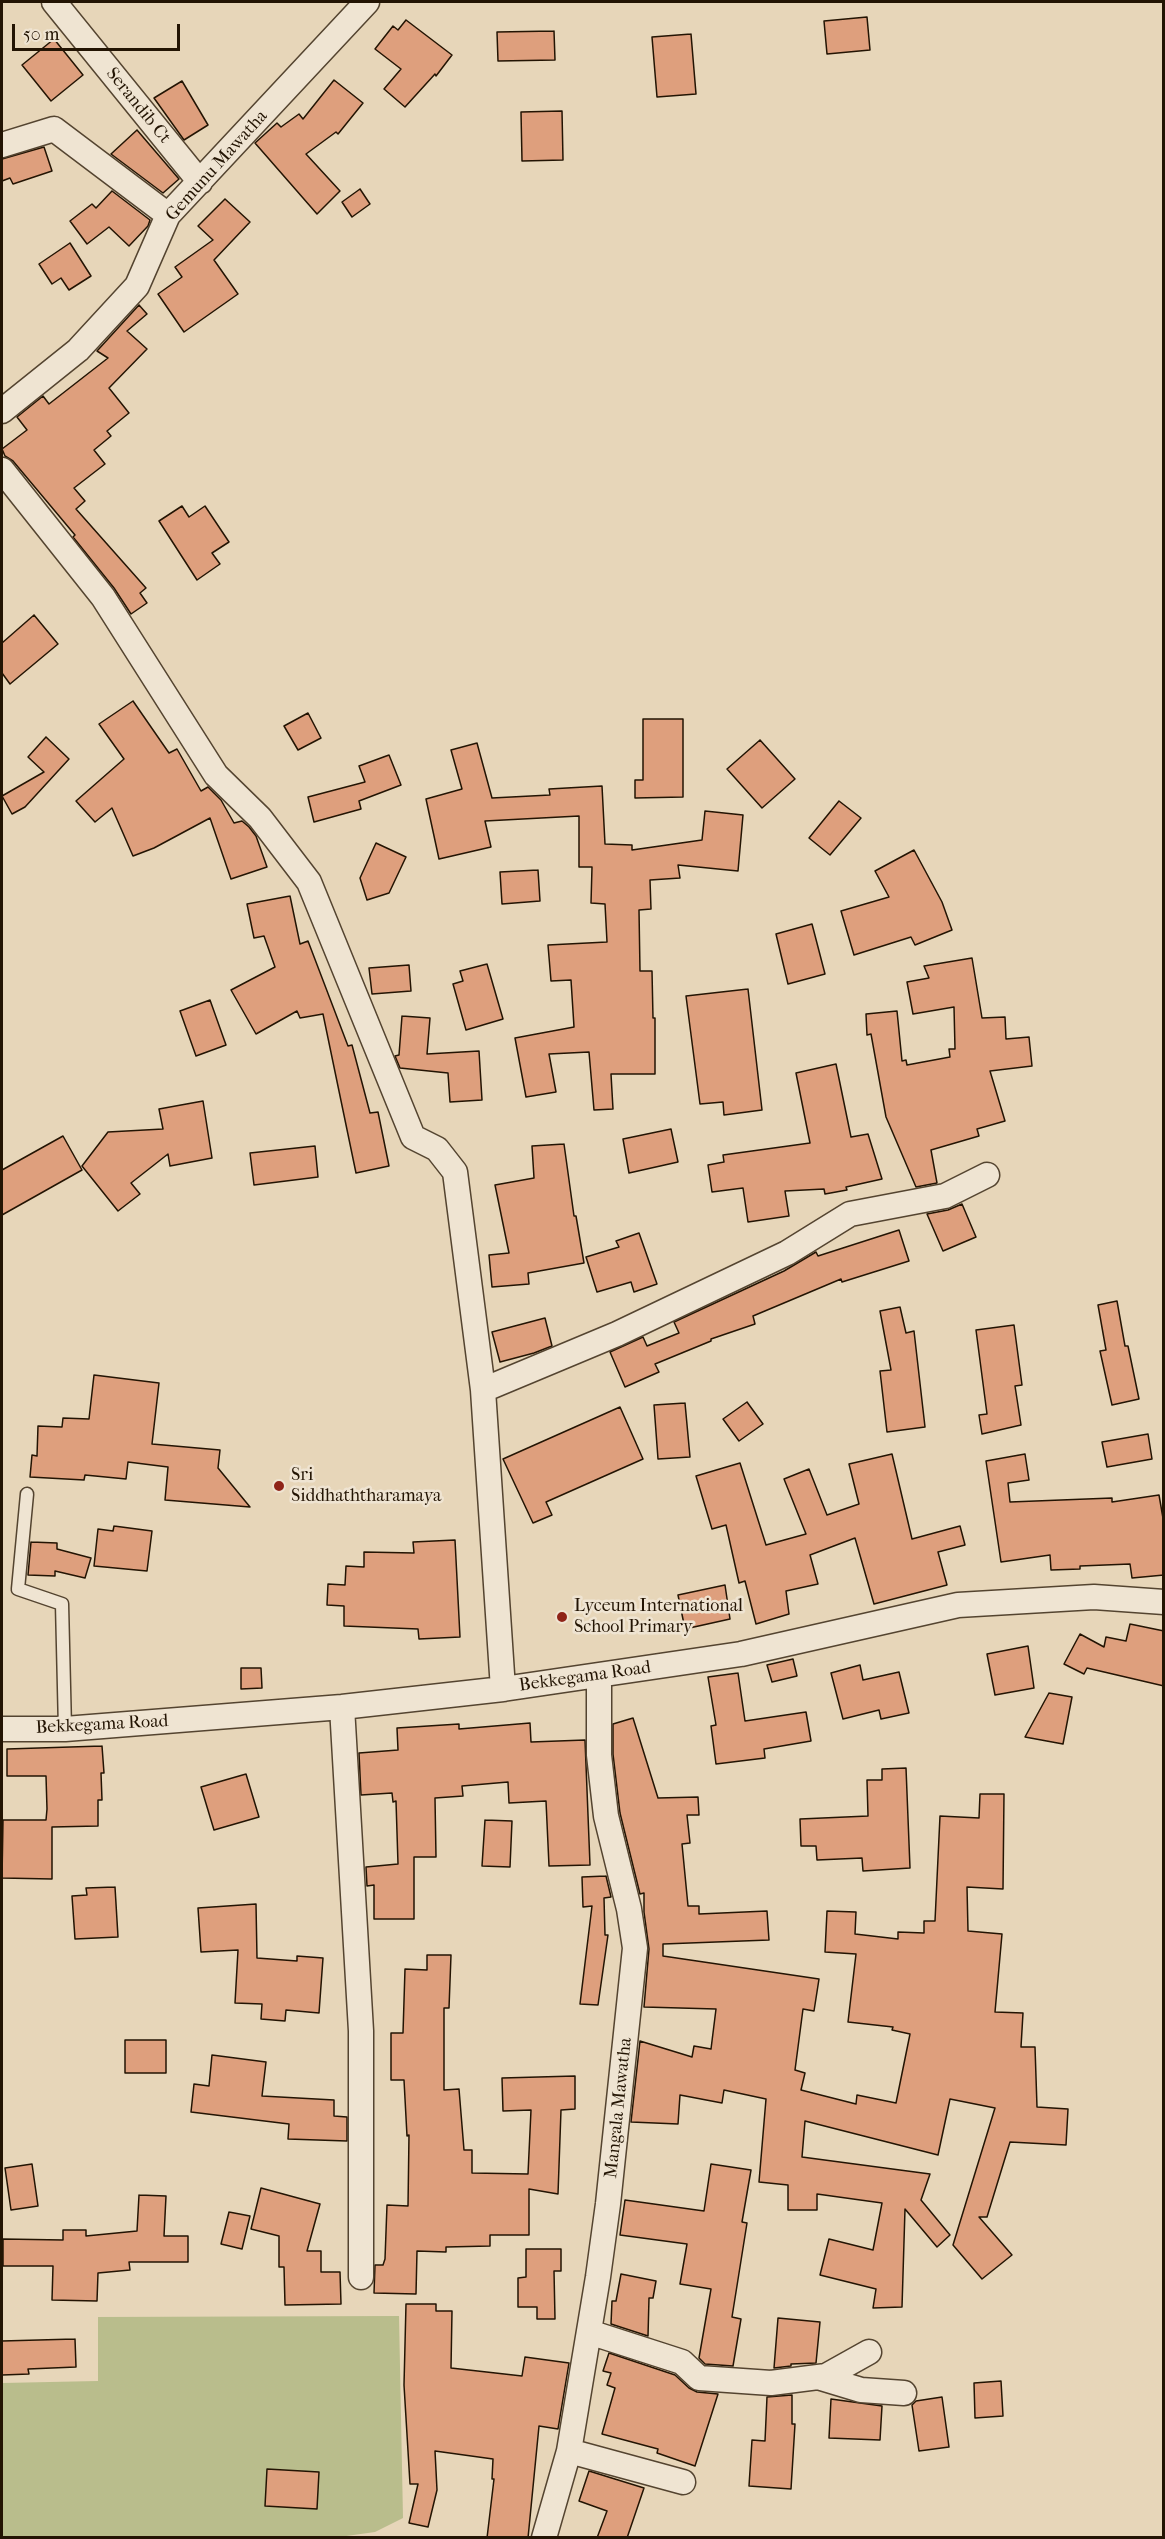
<!DOCTYPE html>
<style>
body{margin:0}
#map{position:relative;width:1165px;height:2539px;overflow:hidden;background:#e7d6b9;font-family:"IM FELL French Canon",serif}
canvas{display:block}
.frame{position:absolute;inset:0;border:3px solid #231403;pointer-events:none}
.scale{position:absolute;left:12px;top:24px;width:168px;height:27px;box-sizing:border-box;border:3px solid #231403;border-top:0;padding-left:8px;font-size:18px;line-height:21px;white-space:nowrap;color:#231403;-webkit-text-stroke:4px #efe4d2;paint-order:stroke}
</style>
<div id="map">
<canvas width="1165" height="2539"></canvas>
<div class="frame"></div>
<div class="scale">50 m</div>
</div>
<script>
const g = document.querySelector('canvas').getContext('2d');
g.lineJoin = 'round';
function paint(path, color) {
  g.fillStyle = color;
  g.fill(path, 'evenodd');
}
function poly(rows) {
  const path = new Path2D();
  for (const r of rows) {
    path.moveTo(r[0], r[1]);
    for (let i = 2; i < r.length; i += 2) path.lineTo(r[i], r[i + 1]);
  }
  return path;
}
function trace(path, color, width, dash) {
  g.strokeStyle = color;
  g.lineWidth = width;
  g.lineCap = dash ? 'butt' : 'round';
  g.setLineDash(dash || []);
  g.stroke(path);
}
function label(font, color, halo, rows, align = 'center') {
  g.font = font + ' "IM FELL French Canon",serif';
  g.lineWidth = 5;
  g.setLineDash([]);
  g.textBaseline = 'middle';
  g.strokeStyle = halo;
  g.fillStyle = color;
  for (const [text, x, y, turn = 0] of rows) {
    g.save();
    g.translate(x, y);
    g.rotate((+turn || 0) * Math.PI / 180);
    g.textAlign = isNaN(turn) ? turn : align;
    if (halo) g.strokeText(text, 0, 0);
    g.fillText(text, 0, 0);
    g.restore();
  }
}
paint(poly([
 [399,2316,403,2518,375,2532,332,2538,2,2537,2,2383,98,2381,98,2317]
]), '#b9bd8c');
const building = poly([
 [867,17,870,50,827,54,824,21,867,17],
 [406,20,452,55,436,76,435,74,405,107,384,89,401,69,375,49,393,26,398,30,406,20],
 [554,31,555,60,498,61,497,32,554,31],
 [691,34,696,94,657,97,652,37,691,34],
 [54,39,83,75,51,101,22,65,54,39],
 [334,80,363,103,338,134,336,132,306,154,340,191,317,214,255,143,277,123,281,127,299,114,303,119,334,80],
 [182,81,208,125,184,140,154,98,182,81],
 [562,111,563,160,522,161,521,112,562,111],
 [137,130,179,179,163,193,111,154,137,130],
 [44,147,52,171,13,184,10,178,2,181,2,159,44,147],
 [360,189,370,204,352,217,342,202,360,189],
 [112,191,150,220,148,226,129,246,109,227,87,244,70,221,92,204,96,208,112,191],
 [225,199,250,222,214,260,238,294,184,332,158,294,182,277,175,267,213,240,198,226,225,199],
 [70,243,91,276,69,290,61,278,52,284,39,264,70,243],
 [139,305,147,314,127,331,147,349,109,388,129,413,107,431,111,436,94,450,105,464,74,488,85,501,76,509,146,588,140,593,147,603,131,614,114,588,73,537,75,535,13,461,5,456,2,449,27,430,17,417,43,396,49,404,108,358,97,351,139,305],
 [182,506,189,517,205,506,229,542,212,553,220,564,197,580,159,521,182,506],
 [34,615,58,644,10,684,2,673,2,643,34,615],
 [133,701,169,753,177,749,201,791,208,787,221,800,234,823,242,821,249,827,256,836,267,867,231,879,210,818,154,848,133,856,112,808,95,822,76,801,124,759,99,724,133,701],
 [308,713,321,738,298,750,284,726,308,713],
 [643,719,683,719,683,797,635,798,635,780,643,780,643,719],
 [46,737,69,759,25,807,12,814,2,796,44,772,28,757,46,737],
 [760,740,795,779,762,808,727,769,760,740],
 [477,743,492,798,550,795,549,789,602,786,605,844,632,845,632,850,702,840,705,811,743,815,738,871,678,865,680,878,650,880,651,909,639,910,640,971,652,971,653,1018,655,1018,655,1074,611,1074,613,1109,594,1110,589,1052,549,1054,556,1092,526,1097,515,1038,574,1027,571,980,551,981,548,945,607,942,605,904,591,903,592,867,579,867,579,816,485,821,491,847,439,859,426,799,462,789,451,750,477,743],
 [389,755,401,785,359,801,361,809,314,822,308,797,365,782,359,766,389,755],
 [839,801,861,818,830,855,809,838,839,801],
 [376,843,406,857,389,893,367,900,360,878,376,843],
 [914,850,942,902,952,930,915,945,911,937,854,955,841,911,889,897,875,871,914,850],
 [538,870,540,901,502,904,500,872,538,870],
 [290,896,300,944,308,941,348,1046,352,1045,370,1113,378,1112,389,1166,356,1173,323,1014,300,1018,297,1011,256,1034,231,990,275,967,264,936,254,938,247,904,290,896],
 [812,924,825,974,788,984,776,934,812,924],
 [972,958,982,1018,1005,1017,1006,1039,1029,1037,1032,1066,990,1071,1005,1121,977,1129,979,1136,931,1150,937,1183,916,1187,886,1117,871,1034,867,1035,866,1014,897,1011,902,1061,906,1060,907,1065,950,1057,949,1049,955,1049,954,1007,913,1014,907,982,929,978,924,966,972,958],
 [487,964,503,1019,466,1030,453,984,463,981,460,971,487,964],
 [409,965,411,991,372,994,369,968,409,965],
 [748,989,762,1110,724,1115,723,1102,700,1104,686,996,748,989],
 [210,1000,226,1045,196,1056,180,1011,210,1000],
 [402,1016,430,1018,427,1054,479,1051,482,1100,450,1102,448,1073,400,1068,395,1056,399,1055,402,1016],
 [836,1064,851,1137,868,1134,882,1179,846,1187,847,1190,825,1194,824,1189,785,1191,789,1216,748,1222,743,1188,712,1192,708,1165,724,1162,723,1155,810,1143,796,1073,836,1064],
 [203,1101,212,1158,170,1166,168,1154,131,1183,140,1194,118,1211,82,1166,108,1132,163,1129,159,1109,203,1101],
 [671,1129,678,1162,629,1173,623,1139,671,1129],
 [63,1136,82,1170,2,1215,2,1170,63,1136],
 [564,1144,574,1216,576,1216,584,1263,528,1273,529,1284,492,1287,489,1255,509,1253,495,1185,534,1178,532,1146,564,1144],
 [315,1146,318,1177,254,1185,250,1153,315,1146],
 [962,1204,976,1237,943,1251,927,1214,948,1210,962,1204],
 [899,1230,909,1261,842,1282,841,1279,753,1316,755,1324,711,1339,711,1341,655,1364,659,1372,625,1387,610,1352,643,1337,647,1346,679,1333,674,1322,784,1271,816,1252,818,1256,899,1230],
 [639,1233,657,1284,634,1292,631,1282,597,1292,586,1257,619,1247,616,1241,639,1233],
 [1117,1301,1125,1346,1128,1346,1139,1399,1112,1405,1100,1351,1106,1350,1098,1305,1117,1301],
 [900,1307,906,1333,914,1331,925,1427,887,1432,880,1371,891,1370,880,1311,900,1307],
 [545,1318,552,1346,534,1353,500,1362,492,1332,545,1318],
 [1014,1325,1022,1385,1015,1386,1021,1425,982,1434,979,1415,987,1414,976,1330,1014,1325],
 [94,1375,159,1383,152,1444,220,1450,218,1468,250,1507,165,1500,168,1467,128,1462,126,1479,85,1475,84,1480,30,1477,32,1455,37,1456,38,1426,62,1427,63,1418,89,1419,94,1375],
 [747,1402,763,1424,739,1441,723,1419,747,1402],
 [685,1403,690,1457,658,1459,654,1405,685,1403],
 [620,1407,643,1459,546,1502,552,1515,533,1523,503,1459,620,1407],
 [1148,1434,1152,1459,1107,1467,1102,1442,1148,1434],
 [892,1454,912,1539,960,1526,965,1545,938,1552,947,1585,874,1604,855,1538,810,1555,818,1584,786,1591,789,1614,756,1624,745,1581,739,1583,726,1525,712,1529,696,1476,740,1463,766,1545,806,1534,784,1479,809,1469,827,1515,859,1504,849,1464,892,1454],
 [1025,1454,1029,1480,1008,1483,1010,1502,1112,1498,1112,1502,1159,1495,1164,1524,1164,1575,1132,1578,1130,1564,1080,1566,1080,1569,1051,1570,1050,1555,1001,1562,986,1461,1025,1454],
 [114,1526,152,1531,147,1571,94,1566,98,1529,113,1531,114,1526],
 [455,1540,460,1637,419,1639,418,1629,344,1626,344,1606,327,1605,328,1584,345,1585,346,1566,364,1567,364,1552,414,1553,413,1542,455,1540],
 [31,1542,57,1543,57,1549,91,1558,85,1578,55,1571,55,1576,28,1575,31,1542],
 [725,1585,730,1619,685,1629,678,1595,725,1585],
 [1130,1624,1164,1631,1164,1686,1087,1668,1084,1674,1064,1664,1080,1634,1104,1647,1106,1637,1126,1641,1130,1624],
 [1028,1646,1034,1688,995,1695,987,1654,1028,1646],
 [793,1659,797,1676,772,1682,767,1665,793,1659],
 [860,1665,863,1680,899,1672,909,1713,881,1719,879,1710,843,1719,831,1673,860,1665],
 [241,1668,261,1668,262,1688,241,1689,241,1668],
 [738,1673,745,1721,806,1712,811,1741,764,1749,765,1758,716,1764,711,1726,716,1725,708,1677,738,1673],
 [1049,1693,1072,1697,1063,1744,1025,1737,1049,1693],
 [633,1718,658,1798,698,1797,699,1815,687,1815,690,1843,682,1844,688,1906,699,1906,699,1914,767,1911,769,1940,663,1944,663,1956,819,1979,814,2011,803,2009,795,2070,805,2073,801,2090,856,2104,857,2095,896,2103,910,2034,892,2030,893,2027,848,2022,856,1954,825,1952,827,1911,856,1912,855,1934,898,1939,898,1932,924,1933,924,1921,935,1921,940,1816,979,1818,980,1794,1004,1794,1003,1889,967,1887,968,1931,1002,1934,995,2012,1023,2013,1021,2047,1035,2047,1037,2107,1068,2109,1066,2145,1010,2142,987,2217,979,2217,1012,2255,982,2279,953,2245,995,2108,950,2099,938,2155,805,2121,802,2157,930,2174,921,2200,950,2235,937,2247,905,2209,902,2307,873,2308,876,2289,820,2275,829,2239,873,2250,882,2203,817,2194,817,2210,788,2210,788,2185,759,2182,766,2099,724,2090,722,2103,680,2095,678,2124,631,2122,640,2041,692,2057,694,2046,711,2049,716,2009,644,2007,649,1949,644,1912,644,1893,640,1894,620,1813,613,1754,613,1724,633,1718],
 [530,1723,531,1742,585,1740,590,1865,549,1866,546,1801,509,1803,508,1782,462,1786,463,1796,435,1798,436,1857,414,1857,414,1919,374,1919,374,1885,367,1886,366,1867,398,1864,396,1801,393,1802,392,1793,361,1795,359,1753,398,1750,397,1728,459,1724,459,1729,530,1723],
 [102,1746,104,1773,101,1773,102,1800,98,1800,98,1826,52,1827,52,1879,2,1878,3,1820,46,1820,47,1809,46,1776,7,1776,7,1749,102,1746],
 [906,1768,910,1868,863,1871,862,1858,817,1860,816,1846,801,1846,800,1819,868,1816,867,1780,882,1780,882,1769,906,1768],
 [246,1774,259,1817,214,1830,201,1787,246,1774],
 [485,1820,512,1821,510,1867,482,1866,485,1820],
 [606,1876,611,1897,604,1898,605,1935,608,1935,598,2005,580,2004,592,1906,583,1907,582,1877,606,1876],
 [115,1887,118,1937,75,1939,72,1896,87,1895,86,1888,115,1887],
 [256,1904,257,1958,297,1961,297,1956,323,1958,319,2013,286,2010,285,2021,261,2019,262,2004,235,2003,238,1950,201,1952,198,1908,256,1904],
 [427,1955,451,1955,449,2008,444,2008,444,2090,459,2089,464,2150,472,2150,472,2173,528,2174,531,2110,503,2111,502,2078,575,2076,575,2109,561,2110,558,2194,529,2189,529,2235,490,2235,490,2246,446,2247,446,2252,417,2251,416,2294,374,2293,375,2265,383,2265,385,2259,387,2205,408,2206,409,2135,407,2136,404,2080,391,2080,391,2033,403,2033,405,1969,427,1970,427,1955],
 [125,2040,166,2040,166,2073,125,2073,125,2040],
 [212,2055,266,2062,262,2096,334,2100,334,2116,347,2117,347,2141,288,2139,289,2124,191,2112,194,2084,209,2086,212,2055],
 [32,2164,38,2206,11,2210,5,2168,32,2164],
 [711,2164,751,2170,742,2222,747,2223,732,2317,741,2319,733,2366,705,2364,699,2358,711,2289,680,2284,687,2244,620,2235,625,2200,704,2211,711,2164],
 [261,2188,320,2204,307,2251,321,2251,321,2272,340,2272,341,2304,285,2305,284,2267,279,2267,279,2236,251,2229,261,2188],
 [139,2195,166,2196,164,2236,188,2236,188,2262,129,2262,130,2270,98,2273,97,2301,52,2300,53,2266,3,2266,3,2239,63,2240,63,2230,86,2230,86,2236,137,2231,139,2195],
 [229,2212,250,2216,242,2249,221,2244,229,2212],
 [526,2249,561,2249,561,2271,554,2271,555,2319,537,2319,537,2307,518,2307,518,2278,526,2277,526,2249],
 [621,2274,656,2281,653,2298,649,2298,648,2336,611,2324,612,2301,616,2301,621,2274],
 [406,2304,436,2304,436,2311,452,2311,451,2368,522,2376,525,2357,569,2363,558,2429,539,2426,528,2538,487,2538,494,2479,492,2479,493,2459,435,2451,437,2490,428,2527,409,2523,418,2484,410,2484,404,2385,406,2304],
 [778,2318,820,2322,816,2363,791,2364,791,2366,774,2368,778,2318],
 [75,2339,76,2367,28,2369,29,2374,2,2375,2,2341,75,2339],
 [609,2353,675,2375,689,2388,697,2392,718,2394,695,2466,657,2453,658,2449,602,2434,615,2388,607,2385,611,2373,603,2371,609,2353],
 [1001,2381,1003,2416,975,2418,974,2383,1001,2381],
 [792,2395,792,2424,795,2424,791,2489,749,2486,752,2440,765,2441,767,2397,792,2395],
 [942,2397,949,2447,919,2451,912,2405,916,2401,942,2397],
 [831,2399,882,2406,880,2440,829,2438,831,2399],
 [267,2469,319,2472,317,2509,265,2506,267,2469],
 [589,2471,644,2488,627,2538,597,2538,607,2511,579,2501,589,2471]
]);
paint(building, '#de9f7d');
trace(building, '#231403', 1.5);
const lane = poly([
 [27,1494,18,1589,62,1604,65,1729]
]);
const street = poly([
 [54,2,200,182],
 [2,145,54,129,168,215],
 [2,411,78,350,137,286,168,215,367,2],
 [2,470,103,597,216,775,260,818,309,882,413,1137,437,1149,455,1172,483,1390,503,1689],
 [483,1390,617,1334,787,1253,850,1214,945,1196,987,1175],
 [342,1707,361,2031,361,2277],
 [2,1729,65,1729,342,1707,503,1689,741,1654,958,1605,1094,1597,1164,1602],
 [589,2332,682,2362,699,2378,771,2383,826,2376,869,2352],
 [818,2377,861,2390,904,2393],
 [569,2451,683,2482],
 [544,2538,569,2451,598,2277,608,2204,635,1948,629,1909,606,1816,599,1755,599,1676]
]);
trace(lane, '#544430', 15);
trace(street, '#544430', 27);
trace(lane, '#efe4d2', 12);
trace(street, '#efe4d2', 24);
for (const [x, y, r, color] of [
 [279,1486,6,"#8f2418"],
 [562,1617,6,"#8f2418"]
]) {
  const dot = new Path2D();
  dot.arc(x, y, r, 0, 2 * Math.PI);
  g.fillStyle = color;
  g.fill(dot);
  trace(dot, '#efe4d2', 2);
}
label('18px', '#231403', '#efe4d2', [
 ["Serandib Ct",138,106,51],
 ["Gemunu Mawatha",217,166,-48],
 ["Bekkegama Road",585,1677,-8],
 ["Bekkegama Road",102,1725,-3],
 ["Mangala Mawatha",619,2108,-84]
]);
label('18px', '#231403', '#efe4d2', [
 ["Sri",291,1476],
 ["Siddhaththaramaya",291,1497],
 ["Lyceum International",574,1607],
 ["School Primary",574,1628]
], 'left');
</script>
